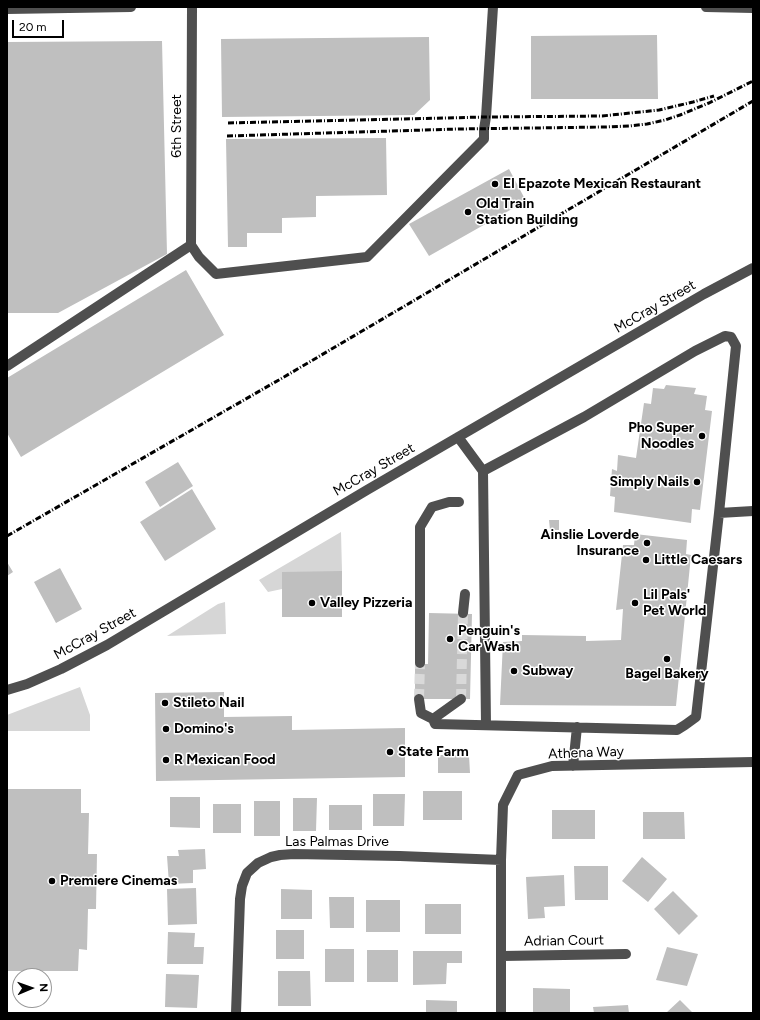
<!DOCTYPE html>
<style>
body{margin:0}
#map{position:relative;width:760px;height:1020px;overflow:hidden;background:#fff;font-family:Figtree,sans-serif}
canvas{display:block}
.frame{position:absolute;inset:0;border:8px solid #000;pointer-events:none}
.north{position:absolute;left:12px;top:968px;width:40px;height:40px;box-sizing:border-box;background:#fff;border:1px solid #999;border-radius:50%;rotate:88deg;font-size:11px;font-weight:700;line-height:16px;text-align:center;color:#000}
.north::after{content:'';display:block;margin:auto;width:14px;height:18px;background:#000;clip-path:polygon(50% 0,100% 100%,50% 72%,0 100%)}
.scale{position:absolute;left:12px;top:20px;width:52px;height:18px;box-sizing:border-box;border:2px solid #000;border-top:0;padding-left:5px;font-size:12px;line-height:14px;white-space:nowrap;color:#000;-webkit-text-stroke:3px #fff;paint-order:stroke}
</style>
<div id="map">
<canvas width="760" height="1020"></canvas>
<div class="frame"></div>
<div class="north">N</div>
<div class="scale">20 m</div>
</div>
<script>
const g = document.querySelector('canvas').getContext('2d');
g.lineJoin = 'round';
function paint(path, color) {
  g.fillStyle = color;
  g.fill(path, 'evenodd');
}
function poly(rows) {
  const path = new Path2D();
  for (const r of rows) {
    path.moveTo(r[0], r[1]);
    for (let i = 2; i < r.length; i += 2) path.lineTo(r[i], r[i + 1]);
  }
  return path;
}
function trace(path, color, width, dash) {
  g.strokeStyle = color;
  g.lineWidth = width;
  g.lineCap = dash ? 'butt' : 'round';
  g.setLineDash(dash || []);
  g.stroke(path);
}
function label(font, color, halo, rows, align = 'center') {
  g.font = font + ' Figtree,sans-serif';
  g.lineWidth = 3;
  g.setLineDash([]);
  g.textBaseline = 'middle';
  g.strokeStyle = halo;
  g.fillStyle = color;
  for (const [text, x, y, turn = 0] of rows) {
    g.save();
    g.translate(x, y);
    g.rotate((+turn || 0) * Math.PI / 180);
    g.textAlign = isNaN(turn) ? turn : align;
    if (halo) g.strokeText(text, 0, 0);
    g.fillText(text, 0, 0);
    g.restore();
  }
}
paint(poly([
 [341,532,342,571,282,589,268,592,259,580],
 [225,602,226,634,167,636,218,604],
 [80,687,90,715,90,731,7,731,7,715]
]), '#d6d6d6');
paint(poly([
 [657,35,658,99,531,99,531,36],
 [429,37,430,100,414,115,222,117,221,39],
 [162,41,167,254,58,313,7,313,7,42],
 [386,138,387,195,316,196,316,217,282,218,282,233,247,233,247,247,228,247,226,139],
 [509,169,526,201,429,256,409,224],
 [186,270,224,335,21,457,7,433,7,378],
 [666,385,696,388,694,394,707,396,705,410,712,411,700,510,692,509,691,523,614,512,615,497,610,496,612,469,617,471,618,455,636,458,644,403,651,404,653,388,664,389],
 [178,462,193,486,160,507,145,482],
 [192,489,216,529,165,561,140,522],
 [549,520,559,520,559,530,550,530],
 [635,534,687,540,686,554,691,555,676,706,500,705,503,642,522,641,522,635,586,636,586,641,621,640,623,609,616,610,623,545,634,545],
 [7,562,13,572,7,576],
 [60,568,82,609,56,623,34,582],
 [342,571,342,617,282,617,282,572],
 [429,613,472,614,470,699,415,699,415,664,428,664],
 [224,692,224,717,292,716,292,730,405,728,405,777,156,781,155,693],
 [438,755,469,755,470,773,438,773],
 [7,789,81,789,81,813,89,813,88,854,97,854,96,909,88,909,87,950,79,949,78,971,7,971],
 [423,791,462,791,462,820,423,820],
 [373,794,405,794,404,826,373,826],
 [170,797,200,797,200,828,170,827],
 [293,798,317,798,316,831,293,831],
 [254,801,280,801,280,836,254,836],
 [213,804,241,804,241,833,213,833],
 [329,805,362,805,362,830,329,830],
 [552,810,595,810,595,839,552,839],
 [643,812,684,812,685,839,643,839],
 [205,849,206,869,193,870,193,883,169,884,167,856,179,856,178,850],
 [642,857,667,879,648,902,622,881],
 [574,866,608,866,608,900,575,900],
 [564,875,565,906,544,907,545,918,528,919,526,877],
 [196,888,197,924,168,925,167,889],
 [281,889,312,890,312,919,281,919],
 [673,891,698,916,679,935,654,909],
 [329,897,354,897,354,928,330,928],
 [366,900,400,900,400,932,366,932],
 [425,904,461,904,461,934,425,934],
 [276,930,304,930,304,959,276,959],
 [168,932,195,933,194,947,204,947,203,964,167,964],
 [667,947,698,954,687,986,656,980],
 [325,949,354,949,354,982,325,982],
 [367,950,398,950,398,982,367,982],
 [413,951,462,951,462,963,447,963,446,984,413,985],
 [278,971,310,971,311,1006,278,1006],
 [166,974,199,975,197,1008,165,1007],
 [533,988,570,989,570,1013,533,1013],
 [426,1000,457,1001,457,1013,426,1013],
 [680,1000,693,1013,666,1013],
 [628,1005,629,1013,594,1013,593,1007]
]), '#bfbfbf');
trace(poly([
 [419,699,420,663],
 [461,699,463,613]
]), '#d9d9d9', 10, [10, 5]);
trace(poly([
 [706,7,753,8],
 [7,9,131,7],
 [191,245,192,7],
 [7,366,191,245,199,257,216,274,367,257,484,139,484,129,486,117,493,7],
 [458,437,483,471,486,725],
 [483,471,584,417,695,351,725,336,731,337,736,346,719,513,753,511],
 [463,613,465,594],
 [420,663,420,527,432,507,449,502,459,502],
 [7,690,27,684,61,669,107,645,367,490,704,294,753,268],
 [419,699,421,713,433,719,435,724,677,730,685,725,696,717,719,513],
 [433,719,461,699],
 [573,766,577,727],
 [502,956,626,954],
 [236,1013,240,899,242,886,247,873,258,863,271,857,280,855,294,854,400,856,501,860],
 [501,1013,501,860,503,805,518,775,552,766,753,762]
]), '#4f4f4f', 10);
trace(poly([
 [228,123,486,117,602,116,659,110,693,102,714,96],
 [227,136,459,129,605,127,629,126,647,124,665,120,680,115,709,103,753,81],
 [7,536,284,377,753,101]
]), '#000', 3, [6, 2, 1, 2]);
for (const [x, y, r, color] of [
 [495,184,4,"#000"],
 [468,212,4,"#000"],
 [702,436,4,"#000"],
 [697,482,4,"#000"],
 [647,543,4,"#000"],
 [646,560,4,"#000"],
 [312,603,4,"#000"],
 [635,603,4,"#000"],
 [450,639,4,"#000"],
 [667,659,4,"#000"],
 [514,671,4,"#000"],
 [165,703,4,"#000"],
 [166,729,4,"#000"],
 [390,752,4,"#000"],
 [166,760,4,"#000"],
 [52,881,4,"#000"]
]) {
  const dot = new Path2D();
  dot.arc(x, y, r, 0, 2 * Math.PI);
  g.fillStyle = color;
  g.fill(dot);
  trace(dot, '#fff', 1.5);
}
label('14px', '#000', '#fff', [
 ["6th Street",177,126,-90],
 ["McCray Street",655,307,-30],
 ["McCray Street",374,470,-30],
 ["McCray Street",95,634,-29],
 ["Athena Way",586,753,-2],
 ["Las Palmas Drive",337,842],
 ["Adrian Court",564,941,-1]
]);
label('bold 14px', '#000', '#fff', [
 ["El Epazote Mexican Restaurant",503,184],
 ["Old Train",476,204],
 ["Station Building",476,220],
 ["Pho Super",694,428,"right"],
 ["Noodles",694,444,"right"],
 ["Simply Nails",689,482,"right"],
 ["Ainslie Loverde",639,535,"right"],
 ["Insurance",639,551,"right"],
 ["Little Caesars",654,560],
 ["Lil Pals'",643,595],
 ["Pet World",643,611],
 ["Valley Pizzeria",320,603],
 ["Penguin's",458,631],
 ["Car Wash",458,647],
 ["Subway",522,671],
 ["Bagel Bakery",667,674,"center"],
 ["Stileto Nail",173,703],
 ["Domino's",174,729],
 ["State Farm",398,752],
 ["R Mexican Food",174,760],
 ["Premiere Cinemas",60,881]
], 'left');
</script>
